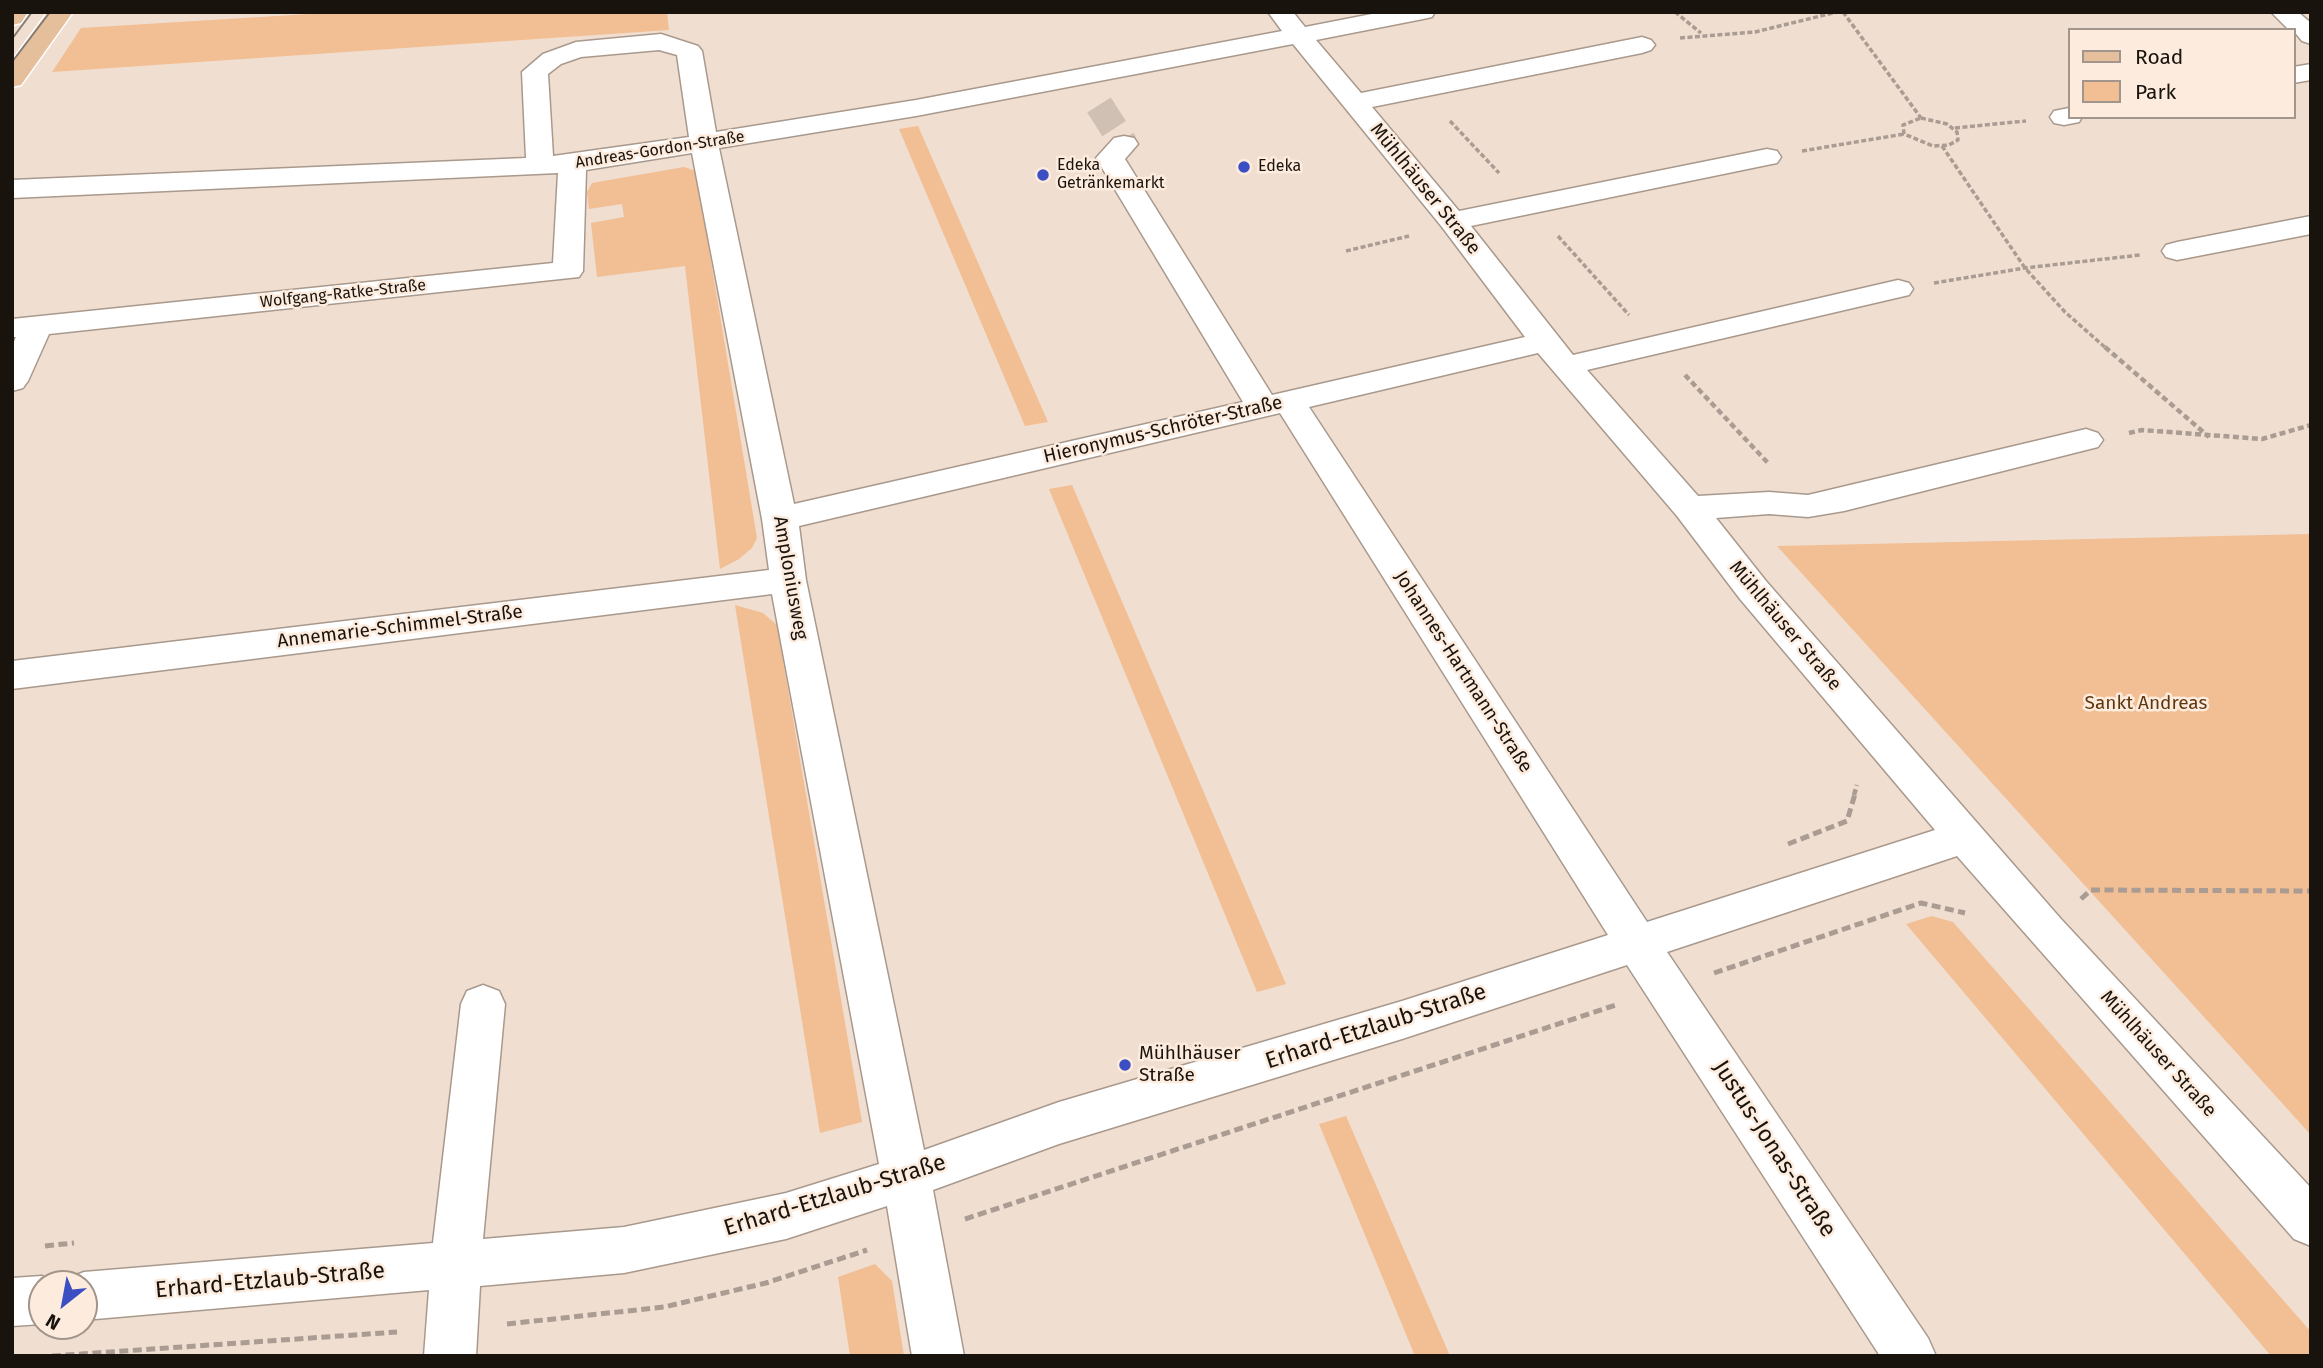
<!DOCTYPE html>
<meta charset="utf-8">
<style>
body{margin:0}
#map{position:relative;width:2323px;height:1368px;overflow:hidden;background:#f0ded1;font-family:"Fira Sans",sans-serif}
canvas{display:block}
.frame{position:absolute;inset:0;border:14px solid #19130e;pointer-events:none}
.legend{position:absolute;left:2068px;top:28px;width:228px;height:91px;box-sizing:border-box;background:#fdecde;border:2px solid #a2958b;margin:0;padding:9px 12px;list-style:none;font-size:21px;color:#19130e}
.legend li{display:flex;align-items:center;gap:14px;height:35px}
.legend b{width:35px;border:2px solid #a2958b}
.north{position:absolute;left:28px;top:1270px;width:70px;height:70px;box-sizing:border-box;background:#fdecde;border:2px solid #a2958b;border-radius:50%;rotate:211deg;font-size:19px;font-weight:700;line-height:28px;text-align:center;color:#19130e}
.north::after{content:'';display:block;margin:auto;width:24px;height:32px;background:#3c4fc2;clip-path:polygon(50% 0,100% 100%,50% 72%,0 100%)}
</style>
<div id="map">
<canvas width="2323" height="1368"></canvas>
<div class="frame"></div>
<ul class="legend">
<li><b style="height:9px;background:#e5be9c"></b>Road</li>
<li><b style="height:19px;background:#f2be93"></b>Park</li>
</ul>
<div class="north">N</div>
</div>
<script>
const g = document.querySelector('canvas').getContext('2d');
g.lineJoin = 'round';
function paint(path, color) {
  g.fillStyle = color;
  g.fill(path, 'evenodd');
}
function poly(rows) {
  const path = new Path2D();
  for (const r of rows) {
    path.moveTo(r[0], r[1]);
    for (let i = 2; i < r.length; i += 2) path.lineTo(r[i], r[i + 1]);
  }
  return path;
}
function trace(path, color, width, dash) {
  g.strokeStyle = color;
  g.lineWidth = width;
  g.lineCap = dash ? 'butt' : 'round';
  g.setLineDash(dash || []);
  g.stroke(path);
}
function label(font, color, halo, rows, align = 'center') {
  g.font = font + ' "Fira Sans",sans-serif';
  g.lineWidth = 5;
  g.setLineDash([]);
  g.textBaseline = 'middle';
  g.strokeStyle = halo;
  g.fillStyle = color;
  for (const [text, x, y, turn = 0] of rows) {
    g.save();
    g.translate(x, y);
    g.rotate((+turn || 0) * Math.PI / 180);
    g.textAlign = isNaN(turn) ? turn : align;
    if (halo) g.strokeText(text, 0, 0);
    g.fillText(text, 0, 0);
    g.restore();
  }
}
paint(poly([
 [342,12,667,12,669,30,52,72,81,28],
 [918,126,1048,422,1025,426,899,129],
 [684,167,696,171,757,538,752,548,739,559,720,569,685,266,597,277,591,223,624,217,622,204,589,209,587,192,592,183],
 [1072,485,1286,984,1257,992,1049,489],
 [2311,534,2311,1135,1777,546],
 [735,605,763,613,777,625,862,1122,820,1133],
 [1932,916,1953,922,2311,1332,2311,1356,2271,1356,1906,924],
 [1346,1116,1450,1356,1415,1356,1319,1124],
 [875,1264,892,1281,904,1356,850,1356,838,1277]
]), '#f2be93');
trace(poly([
 [1099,105,1124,144]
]), '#d0c0b4', 28, [28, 14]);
const minor = poly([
 [1268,12,1293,12,1305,27,1382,12,1435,12,1432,17,1423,19,1316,40,1361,93,1642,37,1651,40,1655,45,1651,50,1642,53,1372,107,1459,211,1767,149,1777,151,1781,157,1777,163,1767,165,1471,226,1573,355,1898,280,1909,283,1913,289,1909,295,1587,370,1698,496,1769,492,1808,495,2086,429,2098,433,2103,440,2098,447,1844,511,1808,517,1769,514,1716,518,1766,581,2061,919,2311,1188,2311,1246,2294,1239,1957,856,1667,952,1928,1338,1936,1356,1880,1356,1627,965,1402,1039,1059,1144,933,1190,964,1356,912,1356,887,1206,786,1239,624,1273,480,1286,476,1356,424,1356,429,1290,84,1320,84,1284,64,1284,66,1279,84,1272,433,1243,461,1004,467,991,483,985,499,991,505,1004,483,1239,624,1227,786,1193,879,1164,772,594,12,689,12,661,769,570,762,519,692,153,586,170,583,271,579,277,49,334,28,381,23,388,12,391,12,346,16,337,12,337,12,319,553,263,558,173,12,198,12,180,526,158,522,72,543,54,576,42,661,34,698,46,702,51,716,132,916,100,1282,31,1268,12],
 [1293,44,1442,227,1525,337,1272,395,1125,159,1138,144,1134,138,1124,136,1114,138,1096,158,1243,402,794,504,719,148,916,116,1293,44],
 [659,50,677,55,689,137,553,156,548,74,561,64,581,57,659,50],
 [1538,353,1677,516,1740,599,1935,830,1647,922,1309,407,1538,353],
 [1280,413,1608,935,1402,1001,1059,1102,924,1150,806,580,799,526,1280,413],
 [2271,12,2298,12,2311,23,2311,44,2302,41,2293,30,2289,30,2271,12],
 [2311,64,2311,80,2293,83,2293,67,2311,64],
 [2069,108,2069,117,2082,117,2079,122,2064,125,2054,123,2050,117,2054,111,2069,108],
 [2311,216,2311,234,2177,260,2166,257,2162,251,2166,245,2177,242,2311,216],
 [42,1276,60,1284,42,1284,42,1324,12,1326,12,1278,42,1276]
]);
const major = poly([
 [12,12,28,12,21,23,12,25,12,12],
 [48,12,73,12,21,85,12,87,12,61,48,12]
]);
trace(minor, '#a9998c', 3);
trace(major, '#fff', 3);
trace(poly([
 [1675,12,1701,33],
 [1843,12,1921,118],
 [1680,38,1755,32,1837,12],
 [1921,118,1947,124,1957,132,1958,140,1949,145,1933,146,1904,134,1903,125,1921,118],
 [1450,121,1499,173],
 [1955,128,2026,121],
 [1942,146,2025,268,2065,312,2107,349],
 [1802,151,1904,134],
 [1558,236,1629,315],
 [1346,251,1409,236],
 [1934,283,2025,268,2140,255]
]), '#aa9c92', 3.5, [5, 2.5]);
trace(poly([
 [2105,347,2209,437],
 [1685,375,1768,463],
 [2129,433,2142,430,2262,439,2311,425],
 [1854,795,1857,785]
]), '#aa9c92', 4.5, [6, 3.5]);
trace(poly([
 [1788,844,1847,821,1855,794],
 [2081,899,2091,890,2311,891],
 [1714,973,1921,903,1965,913],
 [965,1219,1619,1004],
 [45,1246,74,1243],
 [507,1324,664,1307,766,1283,867,1250],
 [52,1356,397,1332]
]), '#aa9c92', 5, [9, 4.5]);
paint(minor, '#fff');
paint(major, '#e5be9c');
trace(poly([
 [12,39,32,12],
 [12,62,50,12]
]), '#877b72', 2);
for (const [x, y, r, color] of [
 [1244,167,7,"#3c4fc2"],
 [1043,175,7,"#3c4fc2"],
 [1125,1065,7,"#3c4fc2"]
]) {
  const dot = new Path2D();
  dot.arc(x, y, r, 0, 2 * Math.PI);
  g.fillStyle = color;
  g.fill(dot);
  trace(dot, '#fdecde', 2.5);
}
label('16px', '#19130e', '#fdecde', [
 ["Andreas-Gordon-Straße",660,150,-9],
 ["Wolfgang-Ratke-Straße",343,294,-6]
]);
label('16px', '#19130e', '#fdecde', [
 ["Edeka",1057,166],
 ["Getränkemarkt",1057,184],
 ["Edeka",1258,167]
], 'left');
label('19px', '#19130e', '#fdecde', [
 ["Mühlhäuser Straße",1425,189,51],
 ["Hieronymus-Schröter-Straße",1163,430,-13],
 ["Amploniusweg",790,578,80],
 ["Mühlhäuser Straße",1785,626,50],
 ["Annemarie-Schimmel-Straße",400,627,-7],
 ["Johannes-Hartmann-Straße",1463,672,57],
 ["Mühlhäuser Straße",2158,1054,48]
]);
label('19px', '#5f370f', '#fdecde', [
 ["Sankt Andreas",2146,704]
]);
label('19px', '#19130e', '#fdecde', [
 ["Mühlhäuser",1139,1054],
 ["Straße",1139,1076]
], 'left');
label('23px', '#19130e', '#fdecde', [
 ["Erhard-Etzlaub-Straße",1376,1027,-18],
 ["Justus-Jonas-Straße",1774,1149,57],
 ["Erhard-Etzlaub-Straße",835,1196,-17],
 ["Erhard-Etzlaub-Straße",270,1281,-5]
]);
</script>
